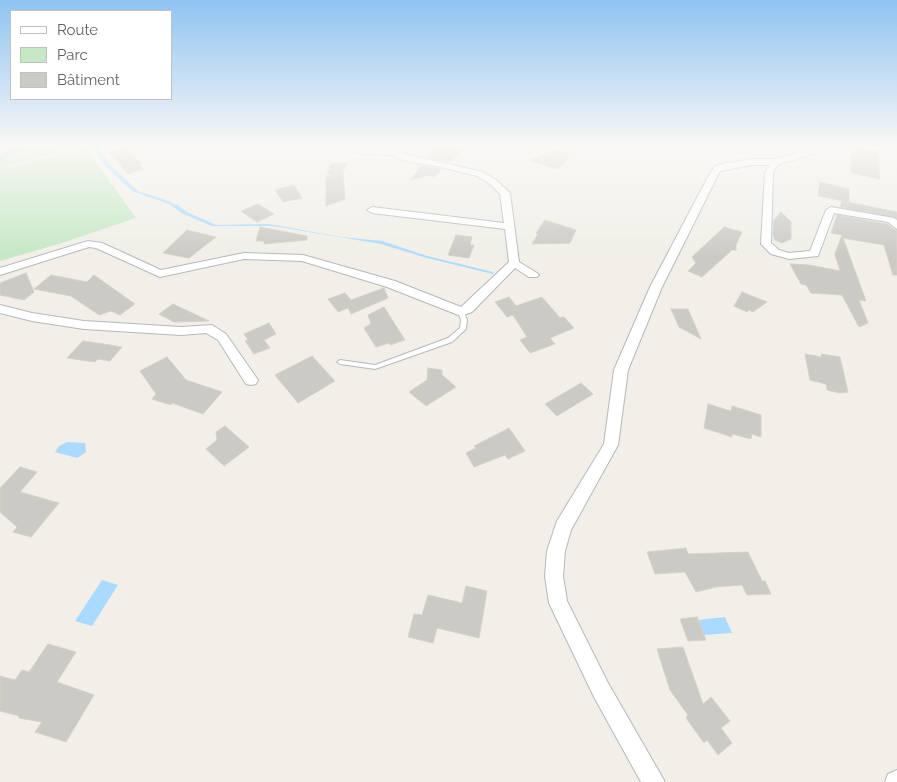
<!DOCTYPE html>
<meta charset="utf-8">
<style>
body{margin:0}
#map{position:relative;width:897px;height:782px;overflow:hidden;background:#f1efe8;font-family:Raleway,sans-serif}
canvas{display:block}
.legend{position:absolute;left:10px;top:10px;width:162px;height:90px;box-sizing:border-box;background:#fff;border:1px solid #bfc1c3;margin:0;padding:6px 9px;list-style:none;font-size:15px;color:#5f6368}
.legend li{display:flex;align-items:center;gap:10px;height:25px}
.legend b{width:25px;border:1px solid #bfc1c3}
</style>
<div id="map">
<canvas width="897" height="782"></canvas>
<ul class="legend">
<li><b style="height:6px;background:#fff"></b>Route</li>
<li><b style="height:14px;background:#c5e8c5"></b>Parc</li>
<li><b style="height:14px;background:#cccac5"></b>Bâtiment</li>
</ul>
</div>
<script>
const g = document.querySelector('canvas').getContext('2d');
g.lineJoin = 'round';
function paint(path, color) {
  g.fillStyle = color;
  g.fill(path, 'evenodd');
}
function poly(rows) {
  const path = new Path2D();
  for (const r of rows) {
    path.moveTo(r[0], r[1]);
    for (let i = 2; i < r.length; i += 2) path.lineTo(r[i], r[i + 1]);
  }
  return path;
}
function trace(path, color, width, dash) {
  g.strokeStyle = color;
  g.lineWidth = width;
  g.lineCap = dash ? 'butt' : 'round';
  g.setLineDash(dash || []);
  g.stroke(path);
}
paint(poly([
 [15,147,79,147,0,168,0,157],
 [86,148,136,218,65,242,0,261,0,169]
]), '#c5e8c5');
paint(poly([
 [92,147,97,147,111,166,138,191,163,199,177,205,187,212,216,225,269,224,341,237,382,241,427,256,493,272,493,274,427,258,381,244,273,226,212,226,183,214,169,204,132,191,104,165],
 [67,442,85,443,86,452,77,458,55,452,59,446],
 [102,580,118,585,92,626,75,621],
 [725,617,732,633,704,635,698,620]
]), '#aadaff');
paint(poly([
 [13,147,26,147,0,162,0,155,13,147]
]), '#aadaff');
const building = poly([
 [124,147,142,164,139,165,143,169,128,174,109,152,124,147],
 [435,147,466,147,450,162,428,157,435,147],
 [851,147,878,151,880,179,851,173,851,147],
 [558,149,570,156,558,169,529,161,558,149],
 [331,163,347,163,343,173,345,199,326,206,326,177,333,176,327,174,331,163],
 [421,166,441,169,442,169,434,177,428,175,411,180,421,166],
 [820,182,849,189,849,202,818,196,820,182],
 [294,185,302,198,283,202,275,190,294,185],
 [842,201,897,212,897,218,840,207,842,201],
 [258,204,274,214,257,222,241,211,258,204],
 [781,212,791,222,791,239,782,243,775,240,773,234,774,220,781,212],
 [837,215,887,224,897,231,897,275,893,275,884,245,843,238,866,301,859,300,868,323,859,327,842,295,811,293,806,285,801,284,790,264,809,265,840,271,835,254,842,235,831,233,837,215],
 [545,220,576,230,570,243,532,244,538,234,536,233,545,220],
 [260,227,307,236,307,240,264,244,264,241,256,241,260,227],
 [724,227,742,232,736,245,736,250,732,250,702,277,688,271,696,263,692,257,724,227],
 [187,230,216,237,189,258,163,253,187,230],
 [456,235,472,237,470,245,474,245,469,258,448,255,456,235],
 [26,273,34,292,24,300,0,295,0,283,26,273],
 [51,275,87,282,94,275,135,304,120,315,111,311,99,315,71,296,34,289,51,275],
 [384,288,388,298,351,314,348,308,338,312,328,299,345,293,351,300,384,288],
 [742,292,767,302,753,312,749,310,747,312,734,306,742,292],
 [509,297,516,306,542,297,560,318,564,317,574,328,550,338,555,344,530,353,520,340,527,337,513,315,507,317,495,302,509,297],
 [173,304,209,321,174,322,159,314,173,304],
 [384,307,405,340,390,345,389,343,376,347,364,328,371,324,368,315,384,307],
 [671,309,688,309,701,339,679,327,671,309],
 [269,323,276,334,264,340,270,348,254,354,245,341,248,340,244,334,269,323],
 [83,341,110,345,122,347,110,361,98,359,95,362,67,358,83,341],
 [805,354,822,357,821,354,840,357,848,392,839,393,827,390,826,384,810,380,805,354],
 [312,356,335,381,298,403,275,375,312,356],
 [167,357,186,380,222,392,203,414,172,403,171,405,152,399,156,394,140,371,167,357],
 [428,368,442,370,442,375,456,387,426,406,409,392,427,380,428,368],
 [581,383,593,394,557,416,545,404,581,383],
 [708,404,731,411,732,406,761,415,761,437,752,434,751,439,732,434,732,437,704,428,708,404],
 [225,426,249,447,224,466,206,449,217,440,216,432,225,426],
 [509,428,525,451,508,459,505,455,474,467,466,453,476,448,474,446,509,428],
 [20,467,37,472,20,492,59,503,31,537,13,532,17,527,0,512,0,488,20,467],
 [686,548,688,554,748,552,762,581,765,581,771,594,747,595,742,585,716,587,696,592,685,572,655,574,647,552,686,548],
 [466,586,487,591,479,638,437,628,433,643,408,637,414,614,422,615,428,595,462,603,466,586],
 [697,617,706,640,688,641,680,619,697,617],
 [48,644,76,652,57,682,94,695,66,742,35,732,42,722,19,718,19,716,0,711,0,676,15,680,22,670,29,672,48,644],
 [683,647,703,704,711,697,730,721,721,728,732,743,718,755,707,740,704,743,686,718,688,715,670,690,657,649,683,647]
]);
paint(building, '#cccac5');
trace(building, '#d6d1c6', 1);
const service = poly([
 [461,310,464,312,467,320,466,329,452,342,375,369,340,364,337,362,340,360,375,365,448,338,460,328,461,320,458,312,461,310]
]);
const minor = poly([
 [344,147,384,152,409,147,427,147,401,153,483,172,496,180,510,193,519,262,537,273,539,275,537,277,529,277,515,268,472,312,461,316,387,287,302,261,244,259,160,277,96,248,89,247,0,275,0,268,88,241,102,243,161,270,244,253,303,255,395,281,461,307,509,262,505,229,372,213,367,210,372,207,504,223,500,194,490,184,477,176,441,167,405,161,391,155,363,154,344,147],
 [810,147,818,147,814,154,779,164,773,172,771,243,779,250,789,253,810,251,826,210,831,207,894,218,897,220,897,229,888,222,834,213,818,256,789,259,771,254,761,244,765,172,770,165,751,165,720,171,662,287,628,370,618,445,571,530,565,551,563,576,567,601,608,683,665,782,641,782,594,697,549,603,545,576,547,551,557,521,604,444,614,370,650,287,709,175,714,167,722,164,751,159,776,159,808,150,810,147],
 [0,305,32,313,84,321,181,327,212,325,226,334,258,380,256,384,251,385,246,384,218,340,206,333,181,335,84,329,32,321,0,313,0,305],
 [897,770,897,782,885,782,888,774,897,770]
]);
trace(service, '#b5b8bc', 2);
trace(minor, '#b5b8bc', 2);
paint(service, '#fff');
paint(minor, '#fff');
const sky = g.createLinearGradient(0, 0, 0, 256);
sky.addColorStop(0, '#8fc3f1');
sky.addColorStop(0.57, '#f9f8f5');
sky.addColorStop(1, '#f9f8f500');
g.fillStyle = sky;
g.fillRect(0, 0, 897, 256);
</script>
